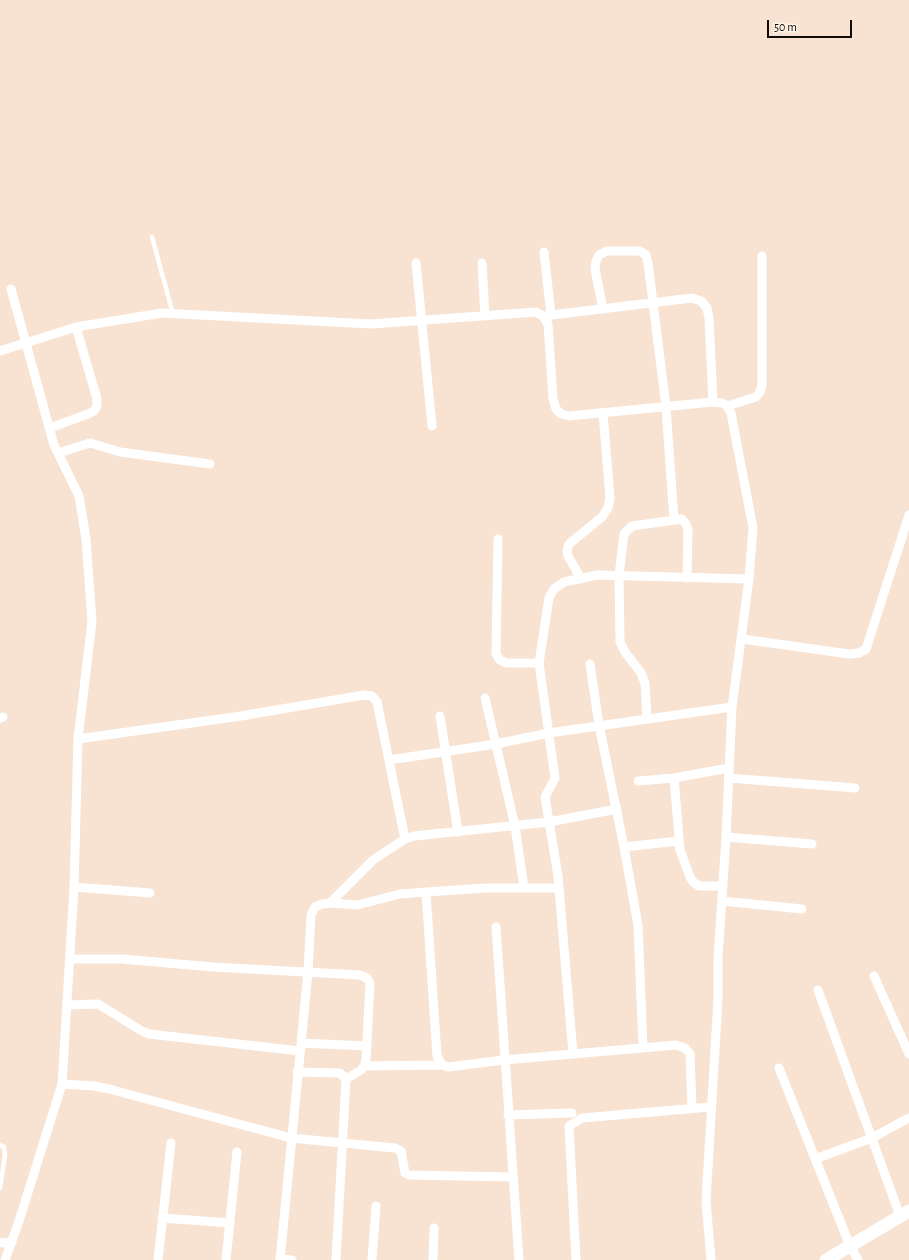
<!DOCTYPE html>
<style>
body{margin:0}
#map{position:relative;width:909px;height:1260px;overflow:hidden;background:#f8e3d2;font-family:"Alegreya Sans",sans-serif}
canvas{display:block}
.scale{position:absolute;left:767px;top:20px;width:85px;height:18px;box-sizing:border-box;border:2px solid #120b06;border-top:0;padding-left:5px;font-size:12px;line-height:14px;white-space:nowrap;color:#120b06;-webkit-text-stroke:3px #fff2e7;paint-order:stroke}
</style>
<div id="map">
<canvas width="909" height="1260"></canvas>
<div class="scale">50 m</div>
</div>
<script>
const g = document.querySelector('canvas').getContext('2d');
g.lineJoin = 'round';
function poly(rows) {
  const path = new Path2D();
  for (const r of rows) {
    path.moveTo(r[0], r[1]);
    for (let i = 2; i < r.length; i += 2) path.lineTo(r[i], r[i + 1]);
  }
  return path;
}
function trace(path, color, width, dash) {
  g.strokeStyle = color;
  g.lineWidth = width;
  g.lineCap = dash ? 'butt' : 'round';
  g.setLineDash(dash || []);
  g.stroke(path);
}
trace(poly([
 [152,237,173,314],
 [0,1145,4,1147,5,1155,0,1188]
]), '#fff', 4.5);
trace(poly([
 [544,252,551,315],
 [416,263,432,426],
 [482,263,485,316],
 [603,309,595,269,596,261,599,255,607,251,640,251,646,255,648,263,666,407,674,520],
 [543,316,692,298,701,301,707,308,709,318,713,402],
 [0,351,76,327,162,313,371,324,536,312,543,316,548,324,553,399,556,409,561,414,569,416,713,402,722,403,727,406,731,413,753,528,749,579,732,707,726,837,718,957,718,999,706,1201,711,1260],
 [727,406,756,397,760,392,762,386,762,256],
 [50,428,88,414,94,411,97,406,97,399,76,327],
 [58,453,90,443,120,452,210,464],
 [498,539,496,654,500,660,506,663,539,663],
 [581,579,568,556,567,550,569,544,602,517,608,508,610,498,603,413],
 [742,639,849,654,859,653,866,649,909,515],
 [590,664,599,725,624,847,638,925,643,1048],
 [485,698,515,826,524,888],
 [440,716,458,832],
 [0,718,3,717],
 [647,719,645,683,641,673,625,652,620,642,619,576,624,534,632,526,682,519,686,524,688,530,687,578],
 [78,739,241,716,364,695,372,696,377,702,405,839],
 [389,760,496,744,549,733,732,707],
 [674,778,680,850,690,877,693,882,699,886,723,886],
 [729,778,855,788],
 [638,781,674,778,729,768],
 [726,837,812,844],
 [624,847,679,841],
 [74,887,150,893],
 [426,892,437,1056,442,1065,448,1067,504,1060,676,1045,685,1048,690,1054,692,1108],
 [722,901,802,909],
 [330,903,373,860,405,839,414,836,549,822,617,809],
 [496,927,519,1260],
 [70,959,122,959,213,967,360,975,367,978,370,983,366,1060,364,1066,361,1070,346,1079],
 [874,976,909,1054],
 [818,990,900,1216],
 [67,1005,98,1004,142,1031,149,1034,300,1051],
 [301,1043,367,1046],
 [573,1054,558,876,545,797,555,778,539,663,549,598,554,589,564,582,597,575,749,579],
 [364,1066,442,1065],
 [779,1068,850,1246,858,1260],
 [297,1072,340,1073,346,1079,336,1260],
 [62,1084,94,1086,109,1089,291,1138,395,1148,401,1151,405,1173,409,1175,513,1177],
 [508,1115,572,1113],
 [815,1159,872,1138,909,1118],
 [162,1218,230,1223],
 [0,1243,12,1242],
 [280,1259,292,1260],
 [5,1260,19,1221,62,1084,74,887,78,739,92,621,86,539,79,496,54,445,11,289],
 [158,1260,171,1143],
 [226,1260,237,1152],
 [280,1260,308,972,311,915,315,907,322,904,330,903,357,905,400,894,426,892,486,888,559,888],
 [372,1260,376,1206],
 [433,1260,434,1228],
 [576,1260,569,1126,582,1118,710,1107]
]), '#fff', 9);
trace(poly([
 [826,1260,909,1211]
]), '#fff', 13);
</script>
